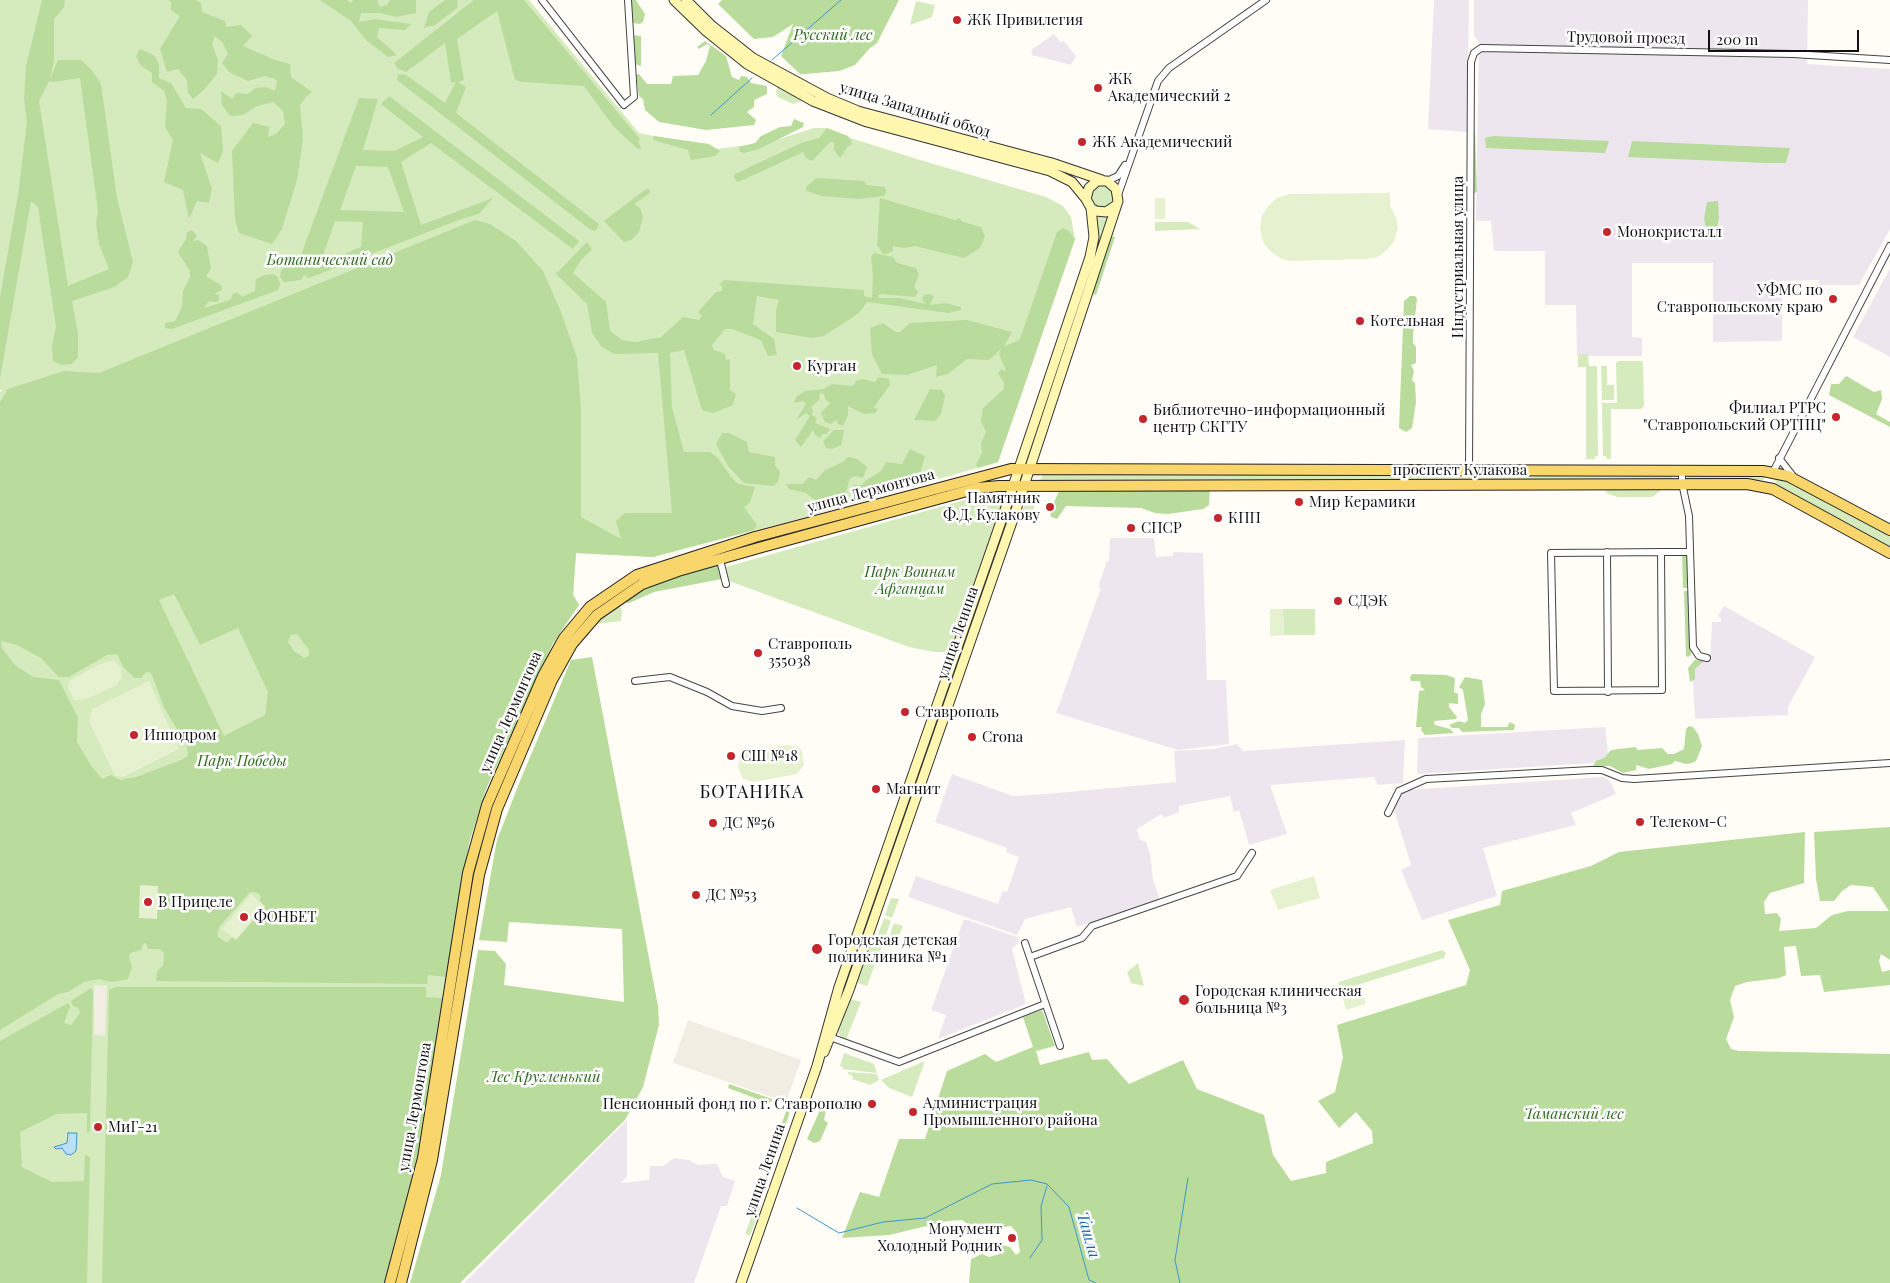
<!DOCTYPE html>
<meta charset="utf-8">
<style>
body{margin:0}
#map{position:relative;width:1890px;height:1283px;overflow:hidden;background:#fffdf5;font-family:"Playfair Display",serif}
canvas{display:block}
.scale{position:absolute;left:1708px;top:30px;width:151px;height:22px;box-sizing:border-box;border:2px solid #111;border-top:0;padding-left:6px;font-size:15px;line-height:18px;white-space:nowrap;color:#111;-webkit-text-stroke:4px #fff;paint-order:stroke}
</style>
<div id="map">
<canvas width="1890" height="1283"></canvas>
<div class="scale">200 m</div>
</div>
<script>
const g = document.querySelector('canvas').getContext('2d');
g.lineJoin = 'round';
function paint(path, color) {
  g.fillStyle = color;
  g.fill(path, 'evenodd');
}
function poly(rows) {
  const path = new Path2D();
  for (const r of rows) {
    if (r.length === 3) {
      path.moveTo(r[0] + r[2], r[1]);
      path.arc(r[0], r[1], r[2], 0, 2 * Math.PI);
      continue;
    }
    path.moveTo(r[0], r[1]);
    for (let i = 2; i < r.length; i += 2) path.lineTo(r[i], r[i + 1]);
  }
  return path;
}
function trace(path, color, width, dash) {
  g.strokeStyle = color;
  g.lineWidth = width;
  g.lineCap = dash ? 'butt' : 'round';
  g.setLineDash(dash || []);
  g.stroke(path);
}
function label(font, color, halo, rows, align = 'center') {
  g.font = font + ' "Playfair Display",serif';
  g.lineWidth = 5;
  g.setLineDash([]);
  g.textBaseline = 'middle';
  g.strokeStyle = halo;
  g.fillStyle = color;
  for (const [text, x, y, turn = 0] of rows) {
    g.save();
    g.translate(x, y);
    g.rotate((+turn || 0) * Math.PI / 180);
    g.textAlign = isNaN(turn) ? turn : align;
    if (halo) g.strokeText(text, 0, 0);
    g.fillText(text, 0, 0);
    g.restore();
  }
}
paint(poly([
 [1434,0,1469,0,1467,132,1428,129],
 [1474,0,1808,0,1807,64,1890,69,1890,229,1859,285,1819,285,1819,280,1782,281,1782,341,1713,342,1713,263,1632,263,1632,337,1642,338,1642,356,1577,356,1576,305,1545,305,1545,251,1494,251,1491,221,1476,221,1479,42,1474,36],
 [1054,34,1060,42,1064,41,1076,56,1071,65,1032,55,1031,50],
 [1890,268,1890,357,1853,337],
 [1110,538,1154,538,1156,557,1173,556,1173,552,1203,553,1207,680,1226,680,1229,744,1178,750,1056,713,1101,588,1098,587,1107,561,1109,561],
 [1724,606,1815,657,1788,707,1788,715,1695,719,1692,668,1697,661,1710,662,1712,622,1721,622,1721,619,1718,616],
 [1605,727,1609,762,1417,774,1418,738],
 [1405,740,1403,783,1378,785,1374,777,1270,785,1287,834,1249,845,1239,810,1234,812,1230,796,1179,806,1179,812,1164,818,1161,814,1137,829,1140,840,1146,842,1150,854,1153,879,1160,900,1077,927,1071,907,1025,919,1017,935,908,897,916,876,998,904,1003,891,1007,892,1019,857,1006,852,1007,848,935,822,952,774,1013,796,1047,794,1176,782,1174,751,1214,749,1237,744,1243,751],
 [1603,777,1611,782,1616,794,1571,813,1576,825,1483,848,1497,896,1422,920,1401,870,1411,865,1393,806,1400,794,1409,790,1421,789],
 [964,919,1017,937,1019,942,1012,949,1026,1004,938,1039,946,1015,931,1010],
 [627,1120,627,1176,621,1183,649,1180,650,1166,663,1166,674,1158,689,1160,698,1165,717,1164,723,1177,735,1181,727,1206,721,1206,694,1283,464,1283]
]), '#eee6ef');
paint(poly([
 [0,0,529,0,639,133,717,149,770,142,814,128,827,128,841,135,917,159,1046,197,1063,206,1071,217,1075,239,998,462,806,517,653,557,576,553,573,595,579,605,553,643,524,702,486,789,469,843,419,1159,385,1283,0,1283,0,392,3,390,0,390],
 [916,1,935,5,932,17,910,25],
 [778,85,804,100,793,104,778,97,776,92],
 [1102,197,12],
 [1095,216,1109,216,1029,457,1027,457,1094,253],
 [1155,222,1188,222,1200,229,1155,231],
 [1578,354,1588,354,1589,366,1597,366,1598,456,1595,456,1595,459,1586,459,1586,367,1578,367],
 [1618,361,1642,361,1643,363,1644,406,1641,409,1611,409,1611,459,1607,459,1606,456,1603,456,1602,403,1617,403,1616,363],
 [1601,366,1607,366,1607,385,1614,385,1614,400,1602,400],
 [1671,474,1673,479,1040,480,1043,475],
 [1686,475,1764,475,1765,477,1763,480,1688,480],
 [1782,477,1890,534,1890,548,1776,486,1775,479],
 [1040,489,1031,517,1021,513,1028,496],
 [1604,489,1663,489,1652,497,1618,497,1608,494],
 [972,498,989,498,998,501,1002,507,950,652,934,652,909,647,729,581,726,567],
 [1011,505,1013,506,921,767,920,767],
 [618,605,622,609,621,621,596,624,590,630,589,635,578,643,600,618],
 [1283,609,1315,609,1315,635,1284,635],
 [916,779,918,780,846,990,836,1009],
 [891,898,899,899,892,918,885,915],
 [884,918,891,921,883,943,877,937],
 [894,923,903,926,896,944,888,941],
 [870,942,882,946,867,986,855,982],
 [1442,950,1446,953,1444,958,1341,990,1338,987,1339,982],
 [1138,963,1144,986,1131,983,1127,972],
 [850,999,861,1002,846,1040,841,1037,838,1032],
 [844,1053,874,1064,877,1073,842,1069,843,1067,840,1066],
 [925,1061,912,1097,889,1088,881,1080],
 [848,1072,877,1074,879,1080,870,1085,852,1079,853,1076,848,1074],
 [756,1204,761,1206,750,1236,745,1234]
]), '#d5ebbd');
paint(poly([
 [42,0,65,0,64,7,54,19,54,61,50,79,58,60,81,60,91,69,101,84,117,198,133,262,128,277,114,287,72,301,78,334,78,357,72,364,62,365,53,361,52,346,56,327,38,207,31,201,0,379,0,297,18,195,27,122,24,98,26,66],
 [80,78,98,211,96,223,99,244,109,269,68,286,39,101,49,81,53,82],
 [168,0,195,0,201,3,202,12,225,21,226,27,241,25,252,36,243,46,275,60,290,64,291,77,312,92,307,96,300,105,303,139,297,180,282,229,272,244,239,233,235,218,232,151,253,123,269,127,268,137,276,134,285,124,283,111,273,102,257,106,243,115,230,116,222,105,221,91,232,99,236,93,248,94,255,88,266,87,275,91,277,80,265,76,248,81,229,72,222,63,228,54,222,42,215,36,212,44,218,60,217,74,205,89,193,99,188,93,187,80,178,69,167,72,160,49,180,16,171,10,171,2],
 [320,0,347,0,351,3,353,0,377,0,380,7,387,5,390,0,416,0,416,13,396,17,380,13,361,13,359,22,375,19,411,24,405,30,379,28,377,37,397,55,388,57,366,40,351,21],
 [445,0,458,0,457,8,435,25,424,28,429,12],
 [474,0,524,0,640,139,638,141,641,148,638,149,614,127,584,86,523,82,515,80,497,11,457,39,464,80,458,82,466,87,456,113,599,224,596,231,591,230,397,80,398,74,406,75,445,103,456,82,451,83,445,43,406,72,398,69,394,63],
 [632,0,636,0,645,14,643,22,640,24,632,23],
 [722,0,899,0,877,43,869,49,855,65,839,71,805,74,800,74,781,56,793,24,773,37,754,39,718,4],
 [633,35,641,36,641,66,637,65,634,61],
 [705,41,726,56,732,77,739,80,741,76,747,77,751,83,767,86,767,94,754,100,754,107,747,112,756,120,754,125,706,130,659,122,645,110,643,99,639,96,636,75,639,74,647,84,671,84,673,76,698,75,706,61,710,46,707,44,699,49,697,47],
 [140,49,155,56,159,65,159,78,171,83,186,108,201,109,221,126,223,151,218,163,200,153,212,189,209,203,197,201,189,219,183,190,164,182,173,140,165,127,167,101,164,91,152,82,152,73,140,65,136,56],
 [389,96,579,241,573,249,431,143,401,162,421,225,493,198,479,214,464,218,309,278,304,275,301,280,284,282,280,277,281,271,286,265,298,263,359,98,378,99,363,150,394,151,423,137,381,104],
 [356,166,388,167,404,212,340,210],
 [335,221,363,222,361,247,320,264],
 [794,119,804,123,803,127,759,149,744,153,740,152,739,147,755,143,761,136,780,127,791,126],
 [827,128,848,136,851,140,852,145,848,146,840,158,834,150,834,142,829,143,812,161,806,158,803,152,745,179,737,182,734,177,735,174,801,143,819,138],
 [1475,132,1477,192,1474,193,1473,134],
 [654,136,709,144,720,151,715,156,691,160,688,150,653,140],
 [1493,136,1609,141,1605,153,1486,148,1485,138],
 [1632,141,1790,148,1786,163,1765,163,1628,157],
 [817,178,864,181,867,185,885,187,886,192,884,196,858,199,822,196,806,191,806,187],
 [646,189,650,190,650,193,634,204,640,208,643,217,639,232,631,240,624,242,604,221],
 [880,198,955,220,959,218,963,222,981,227,985,237,980,248,964,258,915,246,904,248,893,246,893,251,884,255,877,245],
 [1718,201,1719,218,1716,231,1707,232,1704,219,1707,202],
 [475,220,490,224,516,241,543,271,561,312,577,358,581,409,581,517,621,539,616,521,625,513,672,513,658,353,614,354,601,346,592,333,587,304,556,274,587,242,592,249,581,260,573,273,606,302,610,331,622,340,636,342,661,337,683,317,699,320,702,316,698,312,716,292,722,291,722,286,719,285,724,280,864,290,864,296,872,298,873,279,871,256,874,253,893,257,897,263,916,268,919,274,914,287,918,292,915,297,882,294,878,295,879,298,899,298,926,304,922,299,924,295,929,294,934,296,930,305,945,303,961,307,961,310,949,313,867,302,859,313,824,336,812,338,776,332,776,310,779,300,757,296,753,324,774,339,777,355,768,356,761,340,732,329,725,329,712,345,714,350,725,354,726,360,730,359,730,390,736,394,733,405,713,413,702,410,684,350,670,353,672,407,684,452,710,452,718,458,731,477,738,484,755,487,750,502,744,507,757,525,754,530,653,557,576,553,573,595,579,605,553,643,486,789,469,843,446,977,428,975,427,984,156,981,157,972,163,965,164,953,159,949,148,949,146,943,143,944,141,950,130,953,129,958,132,967,128,979,112,982,99,979,84,982,68,992,58,994,0,1030,0,402,8,389,64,371,99,373],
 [174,594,200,645,238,628,268,692,265,715,224,736,159,600],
 [297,634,309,650,309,656,304,658,294,651,288,642,291,635],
 [1,641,17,645,41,658,59,677,69,677,107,655,117,654,124,668,135,678,141,678,146,672,151,673,164,707,187,747,188,756,181,760,136,777,120,780,111,775,102,779,92,767,77,742,78,718,59,680,33,677,15,665,2,648],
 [250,892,258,893,261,897,256,911,227,943,217,936,219,927],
 [1063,228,1069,231,1075,239,998,462,978,468,976,464,982,453,981,444,986,431,981,422,983,408,1004,389,1004,382,998,374,1001,369,1006,371,999,354,1001,349,989,360,967,359,948,374,936,377,937,365,907,375,882,374,872,354,870,328,883,323,895,332,900,332,910,323,967,320,1012,332,1004,346,1013,343,1020,339,1057,232],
 [192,230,197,236,193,241,198,240,207,246,211,268,206,276,222,286,222,290,214,294,219,295,219,300,216,302,209,301,204,308,230,300,233,294,237,292,242,297,255,291,256,279,265,275,273,274,278,277,280,284,278,290,172,329,165,328,165,323,175,321,182,307,183,291,190,277,190,271,178,252,186,239,187,232],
 [1111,236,1115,237,1096,295,1091,293],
 [1410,296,1415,296,1417,299,1413,335,1413,343,1416,347,1416,363,1411,365,1414,371,1412,380,1415,383,1416,402,1412,428,1406,432,1399,428,1404,301],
 [1846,376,1874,392,1881,390,1882,399,1876,414,1890,422,1890,427,1829,395,1831,384,1839,384],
 [879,377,889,379,890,385,874,407,878,409,875,413,864,414,848,406,848,415,843,426,838,424,837,420,830,424,825,422,821,413,830,403,825,399,824,394,820,393,819,400,811,407,813,411,812,415,817,418,815,423,830,429,827,434,823,434,820,438,815,435,813,430,801,447,795,440,810,416,806,413,796,420,806,404,803,401,794,403,796,397,805,391,824,389,832,384,853,386,856,381,863,379,875,382],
 [930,389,942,390,945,396,941,414,935,421,914,420],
 [834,430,844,430,841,445,832,449,826,448,823,441],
 [722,433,729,433,747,442,749,452,775,457,775,465,780,472,778,482,773,486,744,483,728,466,716,444],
 [910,449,925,456,920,474,930,476,927,483,862,501,853,489,854,485,862,485,865,481,881,471,886,462,902,464],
 [848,457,857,459,867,467,863,478,856,476,850,478,846,492,831,500,836,503,838,506,835,507,824,506,823,500,817,502,806,493,789,489,786,484,802,484,809,477,816,480,825,470,843,462],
 [1210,488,1209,505,1203,509,1168,514,1155,513,1141,508,1066,506,1057,519,1051,517,1050,511,1060,489],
 [1682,554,1687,554,1688,588,1683,588],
 [714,565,718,566,722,579,654,592,629,603,625,602,653,583],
 [1684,591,1689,591,1691,655,1688,657,1686,656],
 [592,657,658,1006,659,1025,643,1087,625,1120,460,1283,410,1283,441,1175,478,950,495,951,506,964,504,985,624,1002,622,929,509,922,507,942,479,940,497,840,520,781,571,660],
 [1695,660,1704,661,1695,669,1695,679,1690,682,1688,668],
 [1413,674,1446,675,1455,678,1454,692,1458,694,1458,704,1449,703,1449,707,1457,717,1456,719,1434,721,1435,725,1450,729,1454,733,1425,735,1421,730,1422,727,1416,727,1419,691,1425,690,1421,687,1420,681,1411,681,1410,676],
 [1465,677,1482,680,1485,704,1481,714,1481,727,1507,727,1510,722,1515,725,1514,730,1462,732,1459,728,1452,728,1449,725,1459,721,1465,723,1468,720,1463,690,1459,687],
 [1689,726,1693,727,1698,734,1702,746,1696,761,1692,763,1686,764,1675,761,1672,764,1649,769,1636,765,1636,770,1623,773,1610,766,1593,766,1596,761,1604,758,1611,750,1635,747,1638,750,1662,748,1668,754,1674,754,1684,749,1686,729],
 [1890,827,1890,960,1881,954,1879,961,1882,972,1890,970,1890,985,1824,992,1820,975,1801,976,1796,946,1784,947,1786,975,1779,978,1747,982,1735,986,1730,1000,1734,1017,1726,1039,1731,1049,1739,1051,1890,1054,1890,1283,969,1283,971,1259,982,1254,989,1257,1000,1254,996,1248,1001,1245,1010,1247,1016,1255,1020,1252,1017,1233,1011,1226,1004,1227,999,1233,989,1230,985,1224,971,1227,962,1220,948,1221,889,1235,842,1238,860,1192,879,1197,899,1139,925,1139,947,1071,985,1054,996,1062,1033,1047,1023,1017,1042,1010,1055,1046,1036,1051,1040,1065,1089,1052,1092,1060,1107,1059,1129,1084,1183,1060,1197,1089,1264,1115,1273,1155,1291,1181,1326,1173,1326,1162,1373,1143,1372,1131,1356,1112,1339,1128,1318,1101,1335,1092,1343,1057,1337,1025,1466,985,1470,970,1448,920,1500,905,1502,891,1591,866,1619,852,1805,832,1804,883,1770,893,1764,902,1765,914,1777,913,1781,919,1779,931,1816,928,1832,915,1848,911,1889,911,1873,887,1851,885,1842,891,1834,901,1820,901,1816,879,1814,832],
 [116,987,426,987,426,997,443,998,419,1159,385,1283,102,1283,109,990],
 [91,988,93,992,90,1131,87,1133,87,1113,57,1114,20,1132,22,1167,52,1182,84,1181,85,1155,90,1157,87,1283,0,1283,0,1041,68,1003,70,1006,64,1023,71,1025,80,1013,78,1008,73,1006,71,1001],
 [729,1084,772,1099,772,1101,768,1103,728,1088],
 [788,1106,791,1106,788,1118,773,1161,769,1162,769,1159],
 [821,1108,826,1110,824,1120,828,1123,820,1141,814,1143,807,1139]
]), '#b9dc9c');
paint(poly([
 [1390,193,1390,206,1396,217,1398,228,1394,241,1387,250,1378,257,1367,259,1290,261,1280,258,1270,251,1263,242,1260,228,1262,216,1268,206,1277,198,1290,194],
 [1155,198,1165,198,1165,219,1155,219],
 [1270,609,1283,609,1284,635,1270,636],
 [114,660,121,669,122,676,117,685,87,699,74,700,68,687,69,681,98,665],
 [149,681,179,749,123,777,115,776,89,721,92,709],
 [788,745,799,747,802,752,804,765,797,774,754,782,743,779,738,768,740,755,750,750],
 [1314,876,1320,898,1278,910,1270,890],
 [140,885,158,886,157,919,139,918],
 [251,894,265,906,236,940,222,929],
 [1362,990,1366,1004,1346,1010,1342,996]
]), '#e6f2cf');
paint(poly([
 [94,985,107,986,105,1036,94,1035],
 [688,1020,801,1060,786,1102,673,1063]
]), '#f1ede2');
const water = poly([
 [68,1133,77,1133,76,1151,71,1155,66,1154,62,1148,56,1149,54,1147,67,1143,68,1133]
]);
paint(water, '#b9e0f7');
trace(water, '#3f96cf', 1);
trace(poly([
 [772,60,841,0],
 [711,115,752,78],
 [797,1208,839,1233,883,1222,925,1218,992,1184,1031,1180,1047,1184,1069,1207,1089,1280,1096,1283],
 [1030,1258,1042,1240,1041,1206,1047,1186],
 [1180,1283,1175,1260,1188,1178]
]), '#3f96cf', 1);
const street = poly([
 [542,0,624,105,634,97,628,0],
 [1107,181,1118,176,1125,165],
 [1118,195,1158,81,1169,68,1266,0],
 [1779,458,1793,476],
 [1682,469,1682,483,1689,516,1693,647,1699,656,1707,658],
 [1469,470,1471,62,1474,53,1481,48,1793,54,1890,60],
 [1773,472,1890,246],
 [1607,552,1608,692],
 [1661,552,1551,553,1554,691,1662,690,1661,552,1689,552],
 [720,560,726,584],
 [635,681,670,677,707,692,732,706,762,711,781,708],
 [1388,813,1399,791,1426,779,1591,770,1602,770,1622,778,1634,779,1890,763],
 [1025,943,1060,1046],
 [1030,957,1082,938,1092,926,1237,876,1252,853],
 [827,1036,899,1062,1045,1004]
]);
const secondary = poly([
 [674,0,706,31,747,64,813,101,867,122,1050,171,1072,182,1086,199],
 [686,0,711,25,753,58,827,98,858,111,1052,163,1102,180],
 [824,1052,849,990,1013,519,1118,201,1116,189,1107,181,1097,181,1089,188,1086,199,1091,208,1096,211,1106,212,1115,206],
 [741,1283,817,1066,839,987,1005,510,1090,257,1094,237,1091,208]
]);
const primary = poly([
 [390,1283,423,1158,468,873,487,805,543,676,564,638,590,607,637,575,755,537,1011,469,1763,471,1788,476,1890,530],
 [401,1283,432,1160,479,875,497,809,552,680,572,644,597,615,642,584,678,571,762,547,978,488,999,486,1747,484,1773,489,1890,553]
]);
trace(street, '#444', 8);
trace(secondary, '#333', 11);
trace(primary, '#222', 12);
trace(street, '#fff', 6);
trace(secondary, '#fff6b0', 9);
trace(primary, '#f9d66b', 10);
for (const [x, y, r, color] of [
 [957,20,5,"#c4262e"],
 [1098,88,5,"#c4262e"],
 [1082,142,5,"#c4262e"],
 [1607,232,5,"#c4262e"],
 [1833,299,5,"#c4262e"],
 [1360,321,5,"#c4262e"],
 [797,366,5,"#c4262e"],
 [1836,417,5,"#c4262e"],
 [1143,419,5,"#c4262e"],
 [1299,502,5,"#c4262e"],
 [1050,507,5,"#c4262e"],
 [1218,518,5,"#c4262e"],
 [1131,528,5,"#c4262e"],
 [1338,601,5,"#c4262e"],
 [758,653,5,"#c4262e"],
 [905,712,5,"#c4262e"],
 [134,735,5,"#c4262e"],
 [972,737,5,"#c4262e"],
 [731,756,5,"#c4262e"],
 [876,789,5,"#c4262e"],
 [1640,822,5,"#c4262e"],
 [713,823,5,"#c4262e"],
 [696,895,5,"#c4262e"],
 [148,902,5,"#c4262e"],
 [244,917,5,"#c4262e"],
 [817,949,6,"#c4262e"],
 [1184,1000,6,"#c4262e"],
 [872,1104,5,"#c4262e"],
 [913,1112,5,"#c4262e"],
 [98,1127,5,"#c4262e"],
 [1012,1238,5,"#c4262e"]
]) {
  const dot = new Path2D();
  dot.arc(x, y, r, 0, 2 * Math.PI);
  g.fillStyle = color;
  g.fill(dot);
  trace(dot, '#fff', 2);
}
label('15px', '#111', '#fff', [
 ["ЖК Привилегия",967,20],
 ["ЖК",1108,79],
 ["Академический 2",1108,96],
 ["ЖК Академический",1092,142],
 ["Монокристалл",1617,232],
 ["УФМС по",1823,290,"right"],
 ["Ставропольскому краю",1823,307,"right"],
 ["Котельная",1370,321],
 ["Курган",807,366],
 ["Филиал РТРС",1826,408,"right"],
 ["\"Ставропольский ОРТПЦ\"",1826,425,"right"],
 ["Библиотечно-информационный",1153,410],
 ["центр СКГТУ",1153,427],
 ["Памятник",1040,498,"right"],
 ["Ф.Д. Кулакову",1040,515,"right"],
 ["Мир Керамики",1309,502],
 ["КПП",1228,518],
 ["СПСР",1141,528],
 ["СДЭК",1348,601],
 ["Ставрополь",768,644],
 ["355038",768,661],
 ["Ставрополь",915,712],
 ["Ипподром",144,735],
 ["Crona",982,737],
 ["СШ №18",741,756],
 ["Магнит",886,789],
 ["Телеком-С",1650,822],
 ["ДС №56",723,823],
 ["ДС №53",706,895],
 ["В Прицеле",158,902],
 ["ФОНБЕТ",254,917],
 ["Городская детская",828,940],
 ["поликлиника №1",828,957],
 ["Городская клиническая",1195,991],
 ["больница №3",1195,1008],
 ["Администрация",923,1103],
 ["Промышленного района",923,1120],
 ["Пенсионный фонд по г. Ставрополю",862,1104,"right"],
 ["МиГ-21",108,1127],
 ["Монумент",1002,1229,"right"],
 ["Холодный Родник",1002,1246,"right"]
], 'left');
label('italic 15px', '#2f6b1f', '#fff', [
 ["Русский лес",833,35],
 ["Ботанический сад",330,260],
 ["Парк Воинам",910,572],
 ["Афганцам",910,589],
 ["Парк Победы",242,761],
 ["Лес Кругленький",544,1077],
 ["Таманский лес",1574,1114]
]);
label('15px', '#111', '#fff', [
 ["Трудовой проезд",1626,38,1],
 ["улица Западный обход",915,110,17],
 ["Индустриальная улица",1458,257,-90],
 ["проспект Кулакова",1460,470],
 ["улица Лермонтова",871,491,-15],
 ["улица Ленина",958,633,-71],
 ["улица Лермонтова",511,712,-66],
 ["улица Лермонтова",415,1107,-80],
 ["улица Ленина",765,1170,-71]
]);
label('italic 16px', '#1768a6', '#fff', [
 ["Ташла",1088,1235,74]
]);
g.letterSpacing = '1px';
label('18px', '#111', '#fff', [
 ["БОТАНИКА",752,792]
]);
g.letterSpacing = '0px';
</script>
